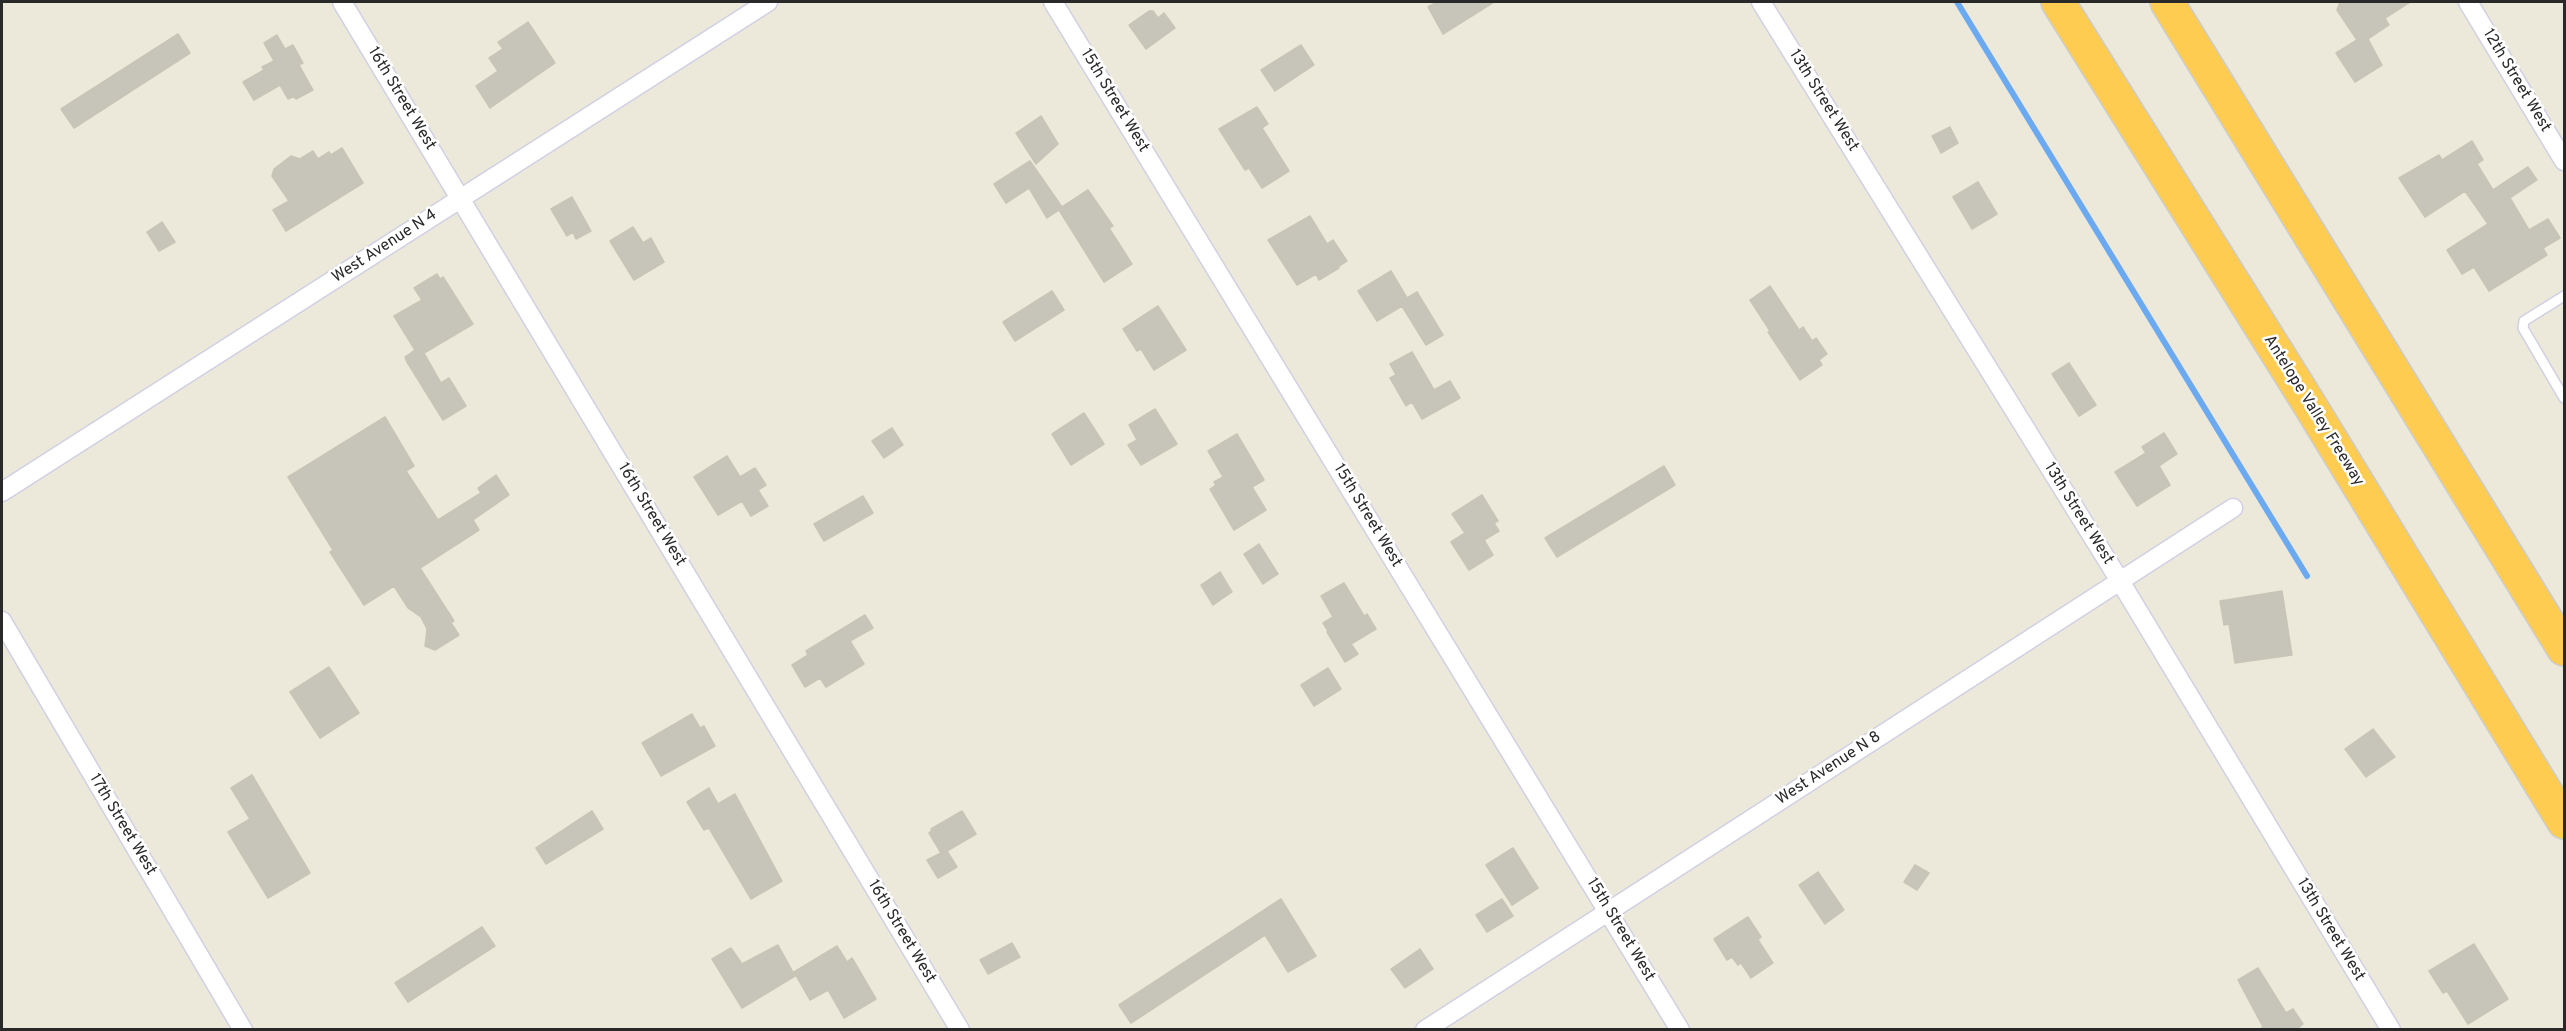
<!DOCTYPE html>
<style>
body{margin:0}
#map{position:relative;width:2566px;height:1031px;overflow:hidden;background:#ece9db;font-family:Overpass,sans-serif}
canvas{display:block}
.frame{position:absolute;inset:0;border:3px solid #292929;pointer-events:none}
</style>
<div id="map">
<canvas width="2566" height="1031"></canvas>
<div class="frame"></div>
</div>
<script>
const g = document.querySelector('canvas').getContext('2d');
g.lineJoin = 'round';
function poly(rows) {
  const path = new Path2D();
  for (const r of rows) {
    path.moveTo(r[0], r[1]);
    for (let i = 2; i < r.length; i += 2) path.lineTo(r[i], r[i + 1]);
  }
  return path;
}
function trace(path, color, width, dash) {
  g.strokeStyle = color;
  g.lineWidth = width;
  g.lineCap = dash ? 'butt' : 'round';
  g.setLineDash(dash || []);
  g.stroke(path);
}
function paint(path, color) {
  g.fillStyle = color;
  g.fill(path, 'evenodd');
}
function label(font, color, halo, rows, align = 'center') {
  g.font = font + ' Overpass,sans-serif';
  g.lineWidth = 5;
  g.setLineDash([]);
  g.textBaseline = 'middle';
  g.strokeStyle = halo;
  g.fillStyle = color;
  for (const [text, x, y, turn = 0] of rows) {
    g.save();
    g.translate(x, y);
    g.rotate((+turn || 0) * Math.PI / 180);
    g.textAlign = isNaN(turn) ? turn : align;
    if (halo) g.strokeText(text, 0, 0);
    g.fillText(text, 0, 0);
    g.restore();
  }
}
trace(poly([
 [1957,2,2307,576]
]), '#6ba9f0', 6);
const building = poly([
 [1437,2,1494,2,1443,34,1428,7,1437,2],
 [2340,2,2410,2,2385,18,2389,25,2368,39,2382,65,2355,82,2336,53,2357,40,2337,10,2340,2],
 [1149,11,1153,11,1158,18,1164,13,1175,28,1146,49,1129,25,1149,11],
 [528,22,555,63,490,108,476,86,498,71,489,58,503,49,498,42,528,22],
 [178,34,190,53,74,128,61,109,178,34],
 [277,35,285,49,293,45,303,63,299,65,313,90,296,99,294,96,288,99,280,85,254,100,243,82,264,70,262,67,274,61,264,43,277,35],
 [1301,45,1314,65,1275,91,1261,70,1301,45],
 [1257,107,1268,124,1262,128,1289,171,1262,188,1249,168,1245,170,1219,129,1257,107],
 [1041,116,1058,144,1036,164,1016,133,1041,116],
 [1950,127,1958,143,1941,153,1932,136,1950,127],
 [2472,141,2483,160,2477,164,2493,190,2528,167,2537,180,2510,198,2529,230,2548,219,2560,238,2543,248,2547,255,2489,291,2474,267,2462,274,2447,250,2488,224,2465,191,2425,217,2399,178,2439,155,2442,160,2472,141],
 [342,148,363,183,286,231,273,210,289,201,272,176,274,169,291,156,300,159,313,151,318,159,329,152,331,155,342,148],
 [1030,161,1062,207,1088,190,1113,226,1109,228,1132,264,1104,282,1059,210,1047,218,1029,188,1006,203,994,184,1030,161],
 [1978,182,1997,214,1972,229,1953,197,1978,182],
 [572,197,591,231,576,239,573,232,567,236,551,209,572,197],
 [1310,216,1327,244,1333,240,1347,261,1338,267,1339,268,1319,280,1316,274,1297,285,1268,240,1310,216],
 [162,222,175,242,159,251,147,232,162,222],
 [633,227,643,243,651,238,664,262,634,280,610,241,633,227],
 [1391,271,1407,298,1417,292,1443,335,1426,345,1402,306,1377,321,1358,291,1391,271],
 [437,274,440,279,443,277,473,324,424,353,441,383,449,378,466,406,443,420,407,362,405,357,415,350,394,316,422,300,414,288,437,274],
 [1770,286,1799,330,1803,327,1812,341,1816,338,1827,354,1819,360,1822,365,1800,380,1768,332,1770,331,1750,300,1770,286],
 [1052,291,1064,310,1015,341,1003,322,1052,291],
 [1158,306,1186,350,1154,370,1141,349,1137,351,1123,329,1158,306],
 [1412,352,1434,390,1450,381,1460,398,1422,419,1412,402,1406,406,1390,378,1396,375,1390,364,1412,352],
 [2069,363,2096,405,2079,416,2052,374,2069,363],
 [1155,409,1177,444,1141,465,1128,445,1137,440,1129,425,1155,409],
 [1084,413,1104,444,1071,465,1052,434,1084,413],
 [385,417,414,466,406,471,438,520,481,493,478,488,496,475,509,495,473,520,479,530,420,568,454,621,451,623,459,635,435,650,425,646,427,629,421,617,408,608,394,586,364,605,330,552,333,550,288,477,385,417],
 [892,428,903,445,884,458,872,441,892,428],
 [2164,433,2177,454,2159,466,2170,485,2137,506,2115,472,2146,453,2142,447,2164,433],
 [1237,434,1264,480,1252,487,1266,510,1234,530,1210,489,1216,485,1214,482,1223,477,1208,451,1237,434],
 [727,456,740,477,755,468,766,485,758,490,768,506,751,516,742,501,718,515,694,477,727,456],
 [1664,466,1675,485,1557,557,1545,538,1664,466],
 [1482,495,1498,521,1494,523,1499,531,1484,540,1493,555,1469,570,1451,542,1465,533,1452,514,1482,495],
 [863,496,873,513,824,541,814,524,863,496],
 [1259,544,1278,574,1263,584,1244,554,1259,544],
 [1220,572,1232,592,1213,605,1201,585,1220,572],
 [1344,583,1364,616,1367,614,1376,629,1351,644,1358,654,1345,662,1327,632,1328,631,1323,623,1333,617,1321,596,1344,583],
 [2282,591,2292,655,2235,663,2229,624,2224,625,2220,601,2282,591],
 [865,615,873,628,850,641,864,664,826,687,820,678,805,687,792,665,808,655,806,651,865,615],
 [329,667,359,713,320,738,290,692,329,667],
 [1328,668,1341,689,1314,706,1301,685,1328,668],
 [692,714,700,728,704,726,715,746,661,776,642,743,692,714],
 [2373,729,2395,757,2366,777,2345,749,2373,729],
 [252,775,310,873,268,898,228,832,250,819,231,788,252,775],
 [709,788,718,804,735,794,782,881,751,899,709,828,704,830,687,802,709,788],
 [592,811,603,829,546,864,536,848,592,811],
 [962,811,976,834,947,851,957,867,938,878,927,860,941,853,929,833,932,830,931,829,962,811],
 [1513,848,1538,888,1512,905,1486,865,1513,848],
 [1915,865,1929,873,1917,890,1904,882,1915,865],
 [1818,872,1844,910,1825,924,1799,885,1818,872],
 [1281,899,1316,956,1288,972,1265,935,1131,1023,1119,1005,1281,899],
 [1502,899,1513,916,1487,932,1476,915,1502,899],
 [1748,917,1761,937,1758,940,1773,963,1751,978,1741,963,1738,965,1732,957,1727,960,1714,939,1748,917],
 [482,927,495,946,408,1002,395,983,482,927],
 [1012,943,1020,957,988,974,980,960,1012,943],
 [2474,944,2508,999,2468,1024,2447,991,2443,993,2429,971,2474,944],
 [778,945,795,976,742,1008,712,959,731,948,742,964,778,945],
 [837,946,847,962,852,958,876,999,844,1018,828,990,810,1000,794,972,837,946],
 [1420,949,1433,969,1405,988,1391,969,1420,949],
 [2258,968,2286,1013,2293,1009,2303,1024,2297,1029,2260,1029,2263,1027,2238,980,2258,968]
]);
paint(building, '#c7c5ba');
trace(building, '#c7c5b4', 1.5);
const service = poly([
 [2564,296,2524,321,2523,328,2564,398]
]);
const minor = poly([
 [342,2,960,1030],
 [1053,2,1680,1030],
 [1761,2,2120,581,2391,1030],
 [2468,2,2564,161],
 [2,492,768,2],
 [2,621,243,1030],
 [1425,1030,2233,508]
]);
const motorway = poly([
 [2058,2,2308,402,2564,822],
 [2167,2,2564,649]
]);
trace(service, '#d1d0e3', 12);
trace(minor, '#d1d0e3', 21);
trace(motorway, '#ccc', 36);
trace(service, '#fff', 9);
trace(minor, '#fff', 18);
trace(motorway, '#ffcc52', 33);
label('16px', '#292929', '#fff', [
 ["12th Street West",2516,81,59],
 ["16th Street West",401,99,59],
 ["15th Street West",1114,101,59],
 ["13th Street West",1823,101,58],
 ["West Avenue N 4",385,247,-33],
 ["Antelope Valley Freeway",2313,411,58],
 ["13th Street West",2078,514,58],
 ["16th Street West",651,515,59],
 ["15th Street West",1367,516,59],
 ["West Avenue N 8",1829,769,-33],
 ["17th Street West",122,825,59],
 ["15th Street West",1620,930,59],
 ["13th Street West",2330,930,59],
 ["16th Street West",901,932,59]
]);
</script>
